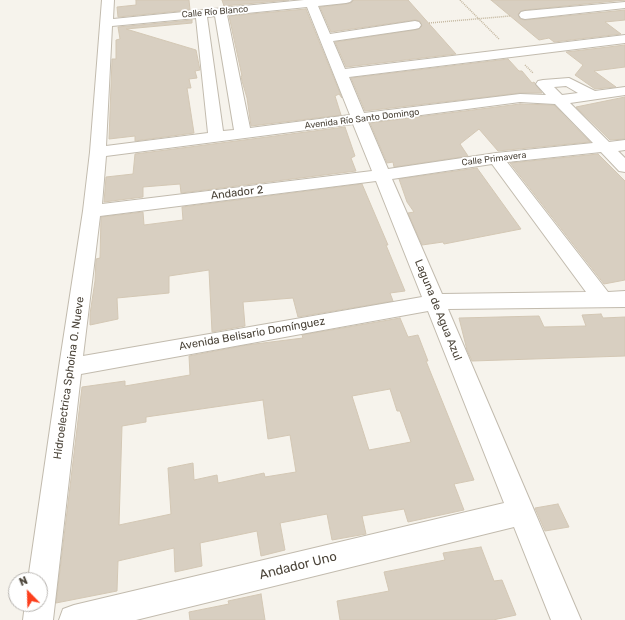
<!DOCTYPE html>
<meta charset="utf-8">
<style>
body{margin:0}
#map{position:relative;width:625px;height:620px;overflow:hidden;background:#f6f3ec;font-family:Rubik,sans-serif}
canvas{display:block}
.north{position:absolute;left:8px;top:572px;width:40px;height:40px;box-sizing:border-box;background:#fff;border:1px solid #b7b4b0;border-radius:50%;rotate:337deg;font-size:11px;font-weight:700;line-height:16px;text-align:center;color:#4b4439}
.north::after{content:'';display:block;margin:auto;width:14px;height:18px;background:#fc3f1d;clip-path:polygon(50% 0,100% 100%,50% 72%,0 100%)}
</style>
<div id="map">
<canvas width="625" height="620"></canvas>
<div class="north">N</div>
</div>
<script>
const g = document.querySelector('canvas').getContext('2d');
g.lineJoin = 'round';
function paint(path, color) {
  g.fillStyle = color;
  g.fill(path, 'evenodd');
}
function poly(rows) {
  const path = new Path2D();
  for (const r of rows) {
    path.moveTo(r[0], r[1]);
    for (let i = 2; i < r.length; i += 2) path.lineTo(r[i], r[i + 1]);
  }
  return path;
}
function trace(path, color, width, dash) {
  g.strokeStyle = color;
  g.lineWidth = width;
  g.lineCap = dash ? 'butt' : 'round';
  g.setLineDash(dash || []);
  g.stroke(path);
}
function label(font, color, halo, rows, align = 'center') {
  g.font = font + ' Rubik,sans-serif';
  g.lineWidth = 3.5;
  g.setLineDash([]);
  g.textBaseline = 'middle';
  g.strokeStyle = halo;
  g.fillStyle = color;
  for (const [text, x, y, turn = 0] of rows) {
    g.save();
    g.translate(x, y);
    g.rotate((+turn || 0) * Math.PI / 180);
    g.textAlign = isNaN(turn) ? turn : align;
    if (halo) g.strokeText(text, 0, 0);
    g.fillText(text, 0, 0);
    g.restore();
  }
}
const building = poly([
 [136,0,189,0,190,10,118,17,117,7,136,5,136,0],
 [222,0,289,0,224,6,222,0],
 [354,0,408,0,456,54,346,67,335,42,415,30,419,29,422,26,420,21,415,20,331,32,320,7,346,4,351,3,354,0],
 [491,0,625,0,525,10,521,11,518,14,520,19,525,20,625,10,625,20,605,22,621,34,554,42,549,38,539,40,491,0],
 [306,9,342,98,339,94,335,96,341,115,251,126,247,98,242,81,241,76,242,76,229,16,306,9],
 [192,20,192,23,126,29,196,50,200,70,195,71,197,78,189,79,191,88,187,88,194,133,135,141,135,136,109,139,112,59,116,59,116,40,120,39,118,27,192,20],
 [625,45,625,67,594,71,616,87,595,89,575,75,583,65,566,52,625,45],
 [508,59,519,71,522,71,532,83,534,82,542,93,520,93,365,111,351,78,508,59],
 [625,97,625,139,610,140,576,107,625,97],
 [520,104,554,105,590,142,498,151,479,129,460,144,468,156,394,167,393,162,387,163,370,123,520,104],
 [345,127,355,156,351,158,356,171,181,193,180,184,143,187,143,197,104,202,106,177,133,174,135,154,345,127],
 [598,154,625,181,625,280,604,284,510,163,598,154],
 [477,168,521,229,444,244,443,242,422,245,408,213,414,212,407,202,399,179,477,168],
 [362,184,388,245,386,245,405,291,390,293,393,301,298,317,293,298,243,302,245,326,212,332,209,270,169,276,169,293,117,298,118,319,90,325,90,314,95,281,96,259,100,258,101,217,143,212,144,225,183,220,182,207,362,184],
 [601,314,603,318,625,317,625,356,472,361,467,350,459,318,539,316,544,327,586,326,582,315,601,314],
 [400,318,408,337,418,335,428,361,426,361,474,480,454,484,464,510,408,522,404,509,362,516,366,534,332,540,327,514,280,523,285,550,261,556,257,531,200,543,202,566,175,572,174,548,118,561,117,591,56,603,82,387,125,381,125,386,190,375,189,356,247,345,303,338,302,335,400,318],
 [390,389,397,411,400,411,411,442,369,450,352,396,390,389],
 [263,400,268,439,290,435,296,472,265,477,264,473,218,483,217,475,194,480,193,463,168,468,171,514,119,525,122,426,146,422,146,417,263,400],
 [558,504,569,527,545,531,535,508,558,504],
 [481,547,494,581,502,580,516,615,493,620,340,620,337,601,389,591,384,572,445,560,443,553,481,547],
 [261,594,265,620,190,620,189,612,229,604,228,601,261,594]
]);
paint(building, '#d8cfc1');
trace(building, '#d3c7b4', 1);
const minor = poly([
 [102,0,114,0,113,19,304,0,352,0,350,2,346,3,318,6,330,34,415,21,419,22,421,25,419,28,415,29,333,41,345,69,625,35,625,43,349,77,364,113,520,94,546,95,536,84,538,81,543,80,569,78,595,91,625,87,625,95,570,103,609,142,625,140,625,150,618,151,625,158,625,172,619,171,601,152,507,162,608,292,625,291,625,307,448,309,581,620,551,620,514,527,136,620,59,620,63,609,74,605,504,503,428,311,81,374,53,620,23,620,25,604,40,604,40,580,28,580,59,367,83,211,90,152,102,0],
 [307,7,350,115,250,128,227,15,307,7],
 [215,16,234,130,223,131,207,17,215,16],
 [196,18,208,133,106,146,112,26,196,18],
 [566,86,578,93,562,95,554,87,566,86],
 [520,102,555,104,593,143,496,153,388,169,368,122,520,102],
 [353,124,372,171,102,204,106,156,353,124],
 [492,164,586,292,442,294,392,179,492,164],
 [376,181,422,297,83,356,100,216,376,181],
 [625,2,625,8,525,19,521,18,519,15,521,12,525,11,625,2]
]);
trace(minor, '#c2bbae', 2);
trace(poly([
 [460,0,499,39],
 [429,23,510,16],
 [525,65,533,73]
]), '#c4b79f', 1.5, [1, 1]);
paint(minor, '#fff');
label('9px', '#4b4439', '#fff', [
 ["Calle Río Blanco",215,12,-5],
 ["Avenida Río Santo Domingo",362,119,-7],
 ["Calle Primavera",494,159,-7]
]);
label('11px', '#4b4439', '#fff', [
 ["Andador 2",237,193,-7],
 ["Laguna de Agua Azul",438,310,68],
 ["Avenida Belisario Domínguez",252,334,-10],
 ["Hidroelectrica Sphoina O. Nueve",69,378,-82]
]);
label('13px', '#4b4439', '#fff', [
 ["Andador Uno",298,566,-14]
]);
</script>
